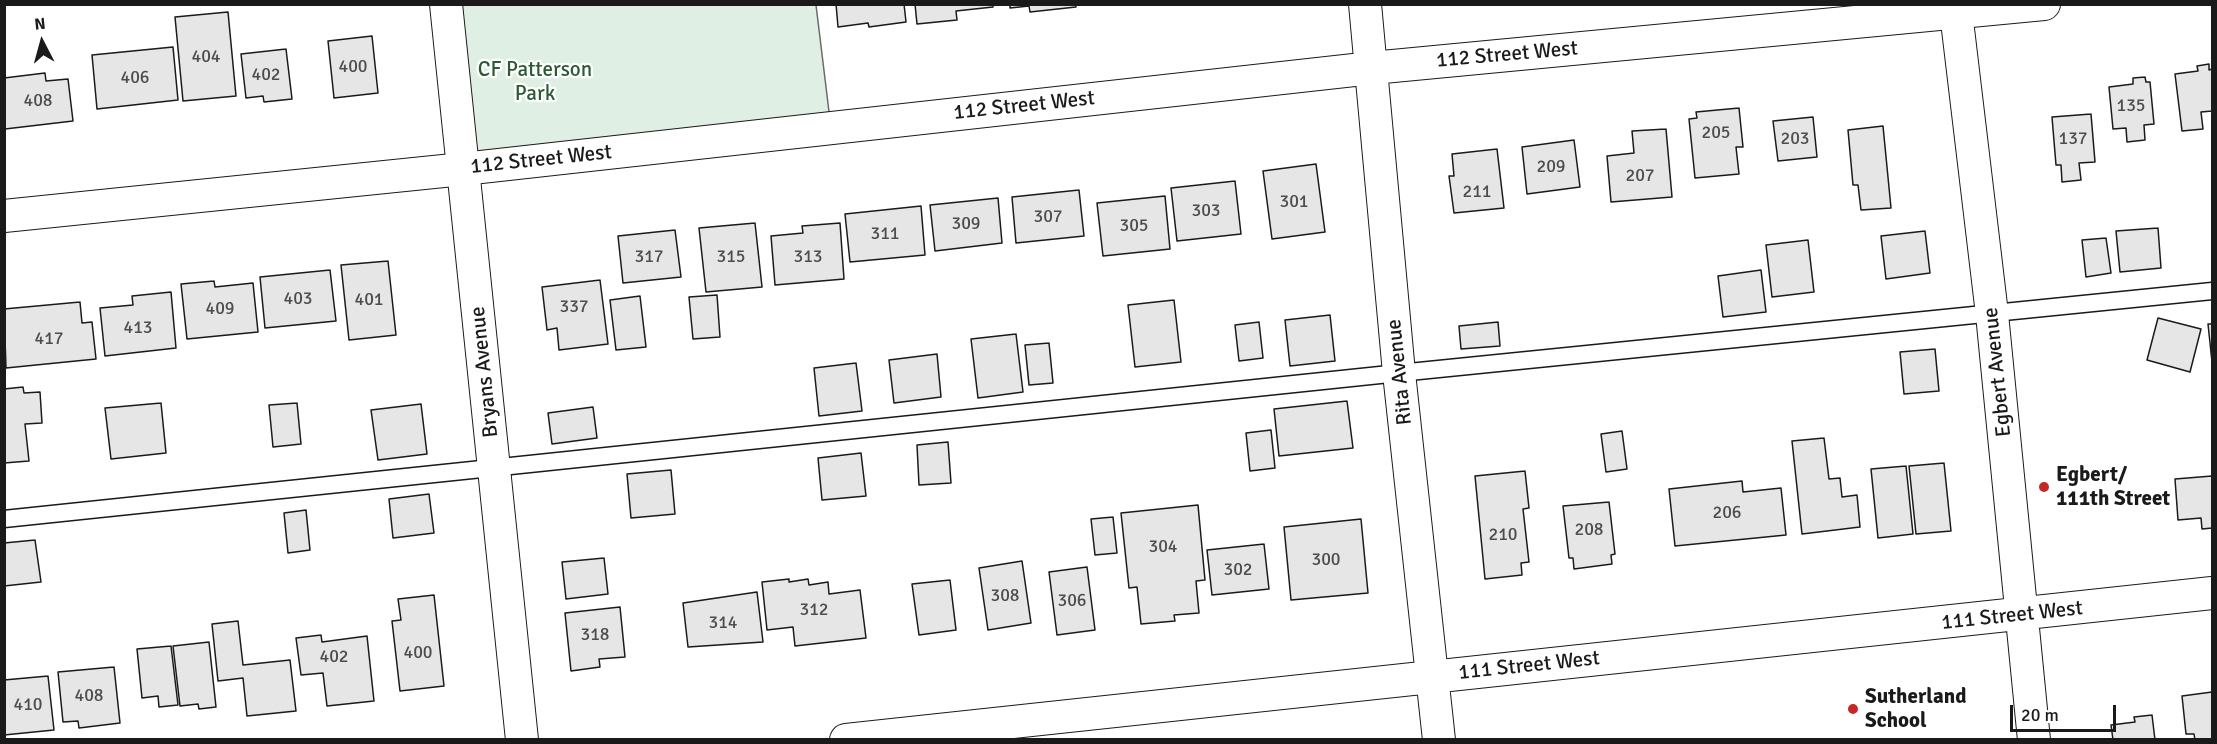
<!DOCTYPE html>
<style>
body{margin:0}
#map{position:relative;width:2217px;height:744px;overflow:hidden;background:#fff;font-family:Signika,sans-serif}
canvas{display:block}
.frame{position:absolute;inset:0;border:6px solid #1a1a1a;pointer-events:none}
.north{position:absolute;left:12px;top:12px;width:60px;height:60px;-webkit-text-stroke:4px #fff;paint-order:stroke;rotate:354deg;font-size:16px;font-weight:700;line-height:24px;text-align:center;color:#1a1a1a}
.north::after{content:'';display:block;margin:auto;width:21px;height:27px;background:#1a1a1a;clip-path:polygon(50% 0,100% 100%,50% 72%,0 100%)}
.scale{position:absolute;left:2010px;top:705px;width:106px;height:27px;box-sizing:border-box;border:3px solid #1a1a1a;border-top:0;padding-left:8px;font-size:18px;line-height:21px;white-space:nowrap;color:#1a1a1a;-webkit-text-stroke:4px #fff;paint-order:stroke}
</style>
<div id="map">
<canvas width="2217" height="744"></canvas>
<div class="frame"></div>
<div class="north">N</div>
<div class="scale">20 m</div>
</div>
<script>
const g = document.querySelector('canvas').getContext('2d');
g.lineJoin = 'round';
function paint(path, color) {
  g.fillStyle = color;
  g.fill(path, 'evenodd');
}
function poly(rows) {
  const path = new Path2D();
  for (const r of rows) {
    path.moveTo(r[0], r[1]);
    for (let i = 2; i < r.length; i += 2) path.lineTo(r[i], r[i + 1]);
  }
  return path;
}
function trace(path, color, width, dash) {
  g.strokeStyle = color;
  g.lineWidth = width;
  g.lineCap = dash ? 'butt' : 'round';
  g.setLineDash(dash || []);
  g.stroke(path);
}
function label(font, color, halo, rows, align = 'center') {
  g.font = font + ' Signika,sans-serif';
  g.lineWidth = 4.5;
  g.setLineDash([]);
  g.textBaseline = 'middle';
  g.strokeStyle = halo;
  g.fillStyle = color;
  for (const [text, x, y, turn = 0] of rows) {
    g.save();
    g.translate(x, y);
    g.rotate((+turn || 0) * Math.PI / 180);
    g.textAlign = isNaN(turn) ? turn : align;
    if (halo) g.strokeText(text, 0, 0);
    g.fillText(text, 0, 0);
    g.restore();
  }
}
const green = poly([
 [446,5,816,5,831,128,463,169,446,5]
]);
paint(green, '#e0efe3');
trace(green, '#6a6a6a', 1.5);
const building = poly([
 [836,4,904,4,906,22,869,27,868,23,838,27,836,4],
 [915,4,993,4,993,7,956,11,957,20,917,24,915,4],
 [1010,4,1075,4,1076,7,1030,12,1029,6,1010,8,1010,4],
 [228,12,236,96,183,101,175,17,228,12],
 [372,36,378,93,334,98,328,41,372,36],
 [173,47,178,100,97,109,92,55,173,47],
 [286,49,292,99,264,102,263,96,246,98,241,54,286,49],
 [2209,64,2209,70,2212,69,2212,111,2201,112,2203,129,2182,131,2175,74,2198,71,2197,66,2209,64],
 [45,73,46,81,68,79,73,121,5,129,4,78,45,73],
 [2145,77,2146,82,2150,82,2154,124,2144,125,2145,140,2127,142,2126,128,2113,129,2109,87,2133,84,2133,78,2145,77],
 [1739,108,1743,147,1736,147,1739,174,1695,178,1689,119,1697,118,1696,112,1739,108],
 [2091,114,2095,162,2079,163,2081,180,2062,182,2061,165,2056,165,2052,117,2091,114],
 [1813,117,1817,157,1778,161,1773,121,1813,117],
 [1883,126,1891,208,1861,210,1858,185,1853,185,1848,130,1883,126],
 [1666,129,1672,197,1611,202,1607,156,1634,153,1632,131,1666,129],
 [1574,140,1580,187,1527,194,1522,147,1574,140],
 [1497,149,1504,208,1454,213,1449,176,1454,176,1452,154,1497,149],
 [1316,164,1325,232,1272,239,1263,171,1316,164],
 [1235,181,1241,234,1177,241,1171,188,1235,181],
 [1079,190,1084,236,1016,243,1012,197,1079,190],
 [1165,196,1170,249,1103,256,1097,203,1165,196],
 [998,198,1002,243,935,251,930,205,998,198],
 [921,206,925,255,850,262,845,214,921,206],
 [755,223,762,287,706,292,699,228,755,223],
 [840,223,844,279,775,285,771,236,803,233,802,226,840,223],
 [2158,228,2161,268,2120,272,2116,231,2158,228],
 [675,230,681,277,623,283,618,236,675,230],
 [1925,231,1930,273,1886,279,1881,236,1925,231],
 [2106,238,2111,273,2086,277,2082,240,2106,238],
 [1808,240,1814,292,1772,297,1766,245,1808,240],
 [388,261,396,335,349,340,341,265,388,261],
 [330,270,336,321,265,328,260,277,330,270],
 [1761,270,1766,312,1723,317,1718,276,1761,270],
 [600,280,608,344,559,350,557,328,547,330,542,287,600,280],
 [214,281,215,287,253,283,258,332,187,339,181,284,214,281],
 [171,292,176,348,105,356,100,308,133,305,132,296,171,292],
 [717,295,720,337,693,339,689,297,717,295],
 [640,296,646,347,616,350,610,300,640,296],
 [1174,300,1181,362,1135,367,1128,305,1174,300],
 [80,302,82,323,92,322,96,359,6,368,4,309,80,302],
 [1330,315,1335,361,1290,366,1285,320,1330,315],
 [2158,318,2201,329,2190,372,2147,360,2158,318],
 [1259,322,1263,358,1239,361,1235,325,1259,322],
 [1498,322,1500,346,1461,349,1459,326,1498,322],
 [2208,324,2212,324,2212,362,2208,324],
 [1016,334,1023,392,978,398,971,339,1016,334],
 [1049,343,1053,383,1029,385,1025,345,1049,343],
 [1935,349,1939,391,1904,394,1900,352,1935,349],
 [937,354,941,397,894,403,889,360,937,354],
 [856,363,862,411,819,416,814,368,856,363],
 [23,387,24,393,40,392,42,423,25,424,29,461,4,463,4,389,23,387],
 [1347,401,1353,448,1279,456,1274,409,1347,401],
 [161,403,166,453,111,459,105,408,161,403],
 [297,403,301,444,273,447,269,405,297,403],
 [421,404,427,454,378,460,371,410,421,404],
 [593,407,597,438,552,444,548,413,593,407],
 [1271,430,1275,468,1250,471,1246,433,1271,430],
 [1622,431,1627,469,1606,472,1601,434,1622,431],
 [1824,438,1829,479,1840,478,1842,497,1857,495,1860,527,1802,534,1792,441,1824,438],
 [948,442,951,483,919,485,917,445,948,442],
 [861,453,866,496,822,500,818,458,861,453],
 [1944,463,1951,531,1916,534,1909,466,1944,463],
 [1906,466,1913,534,1878,538,1871,469,1906,466],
 [671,470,675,514,631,518,627,474,671,470],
 [1525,471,1529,508,1523,509,1529,562,1521,563,1522,575,1485,579,1475,476,1525,471],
 [2212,476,2212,528,2202,529,2201,518,2178,520,2175,479,2212,476],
 [1742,481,1743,492,1781,488,1786,535,1675,546,1669,489,1742,481],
 [429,494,434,533,393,538,389,499,429,494],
 [1609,502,1615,554,1611,555,1612,564,1574,569,1573,558,1569,558,1563,506,1609,502],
 [1198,505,1205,580,1196,581,1199,613,1174,615,1175,621,1141,624,1137,587,1129,588,1121,513,1198,505],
 [306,510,310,550,288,553,284,513,306,510],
 [1113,517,1117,553,1095,555,1091,519,1113,517],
 [1361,519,1368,593,1291,600,1284,527,1361,519],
 [35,540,41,582,4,586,4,543,35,540],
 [1264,544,1269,589,1212,595,1207,550,1264,544],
 [604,558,608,594,566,599,562,562,604,558],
 [1022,561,1031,623,988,630,979,568,1022,561],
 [1087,567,1095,630,1057,635,1049,572,1087,567],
 [789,579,789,582,808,579,809,585,828,582,829,594,860,590,866,638,795,646,793,627,767,630,762,582,789,579],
 [950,580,956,630,919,635,912,584,950,580],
 [757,592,763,642,688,647,683,603,757,592],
 [434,595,444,686,400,691,392,621,401,620,398,599,434,595],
 [620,607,625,657,599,659,600,667,571,671,565,613,620,607],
 [238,621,243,665,290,660,296,711,247,716,243,678,218,681,212,624,238,621],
 [321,635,322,642,367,636,374,701,327,706,323,673,301,675,296,638,321,635],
 [209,642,216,707,199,709,198,704,180,706,173,646,209,642],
 [171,646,178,705,159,707,158,696,142,698,137,649,171,646],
 [114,667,120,723,79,728,78,721,63,722,58,672,114,667],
 [48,676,54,730,4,735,4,680,48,676],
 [2212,692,2212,740,2195,740,2194,734,2186,734,2182,696,2212,692],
 [2152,715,2155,740,2113,740,2111,725,2135,722,2134,717,2152,715]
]);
paint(building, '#e6e6e6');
trace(building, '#1a1a1a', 1.5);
const lane = poly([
 [4,519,1399,373,2212,291]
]);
const street = poly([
 [446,4,522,740],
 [1365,4,1399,373,1439,740],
 [1955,4,1992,314,2034,740],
 [4,216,463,169,1372,68,2044,4],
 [846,740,2212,593]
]);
trace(lane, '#1a1a1a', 19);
trace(street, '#1a1a1a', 34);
trace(lane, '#fff', 16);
trace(street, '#fff', 32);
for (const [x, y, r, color] of [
 [2044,487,6,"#c62828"],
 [1853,709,6,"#c62828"]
]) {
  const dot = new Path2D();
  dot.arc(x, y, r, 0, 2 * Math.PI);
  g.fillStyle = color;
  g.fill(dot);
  trace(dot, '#fff', 2);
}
label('18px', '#4d4d4d', null, [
 ["404",206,57],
 ["400",353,67],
 ["402",266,75],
 ["406",135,78],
 ["408",38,101],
 ["135",2131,106],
 ["205",1716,133],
 ["203",1795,139],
 ["137",2073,139],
 ["209",1551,167],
 ["207",1640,176],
 ["211",1477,192],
 ["301",1294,202],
 ["303",1206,211],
 ["307",1048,217],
 ["309",966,224],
 ["305",1134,226],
 ["311",885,234],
 ["317",649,257],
 ["315",731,257],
 ["313",808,257],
 ["403",298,299],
 ["401",369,300],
 ["337",574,307],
 ["409",220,309],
 ["413",138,328],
 ["417",49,339],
 ["206",1727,513],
 ["208",1589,530],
 ["210",1503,535],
 ["304",1163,547],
 ["300",1326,560],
 ["302",1238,570],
 ["308",1005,596],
 ["306",1072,601],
 ["312",814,610],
 ["314",723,623],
 ["318",595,635],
 ["400",418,653],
 ["402",334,657],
 ["408",89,696],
 ["410",28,705]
]);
label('21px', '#1a1a1a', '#fff', [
 ["112 Street West",1507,55,-5],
 ["112 Street West",1024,106,-6],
 ["112 Street West",541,160,-6],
 ["Bryans Avenue",485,372,-96],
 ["Rita Avenue",1400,372,-96],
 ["Egbert Avenue",1998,372,-96],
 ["111 Street West",2012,616,-6],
 ["111 Street West",1529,666,-6]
]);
label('21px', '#2b5a34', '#fff', [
 ["CF Patterson",535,70],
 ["Park",535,94]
]);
label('bold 21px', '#1a1a1a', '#fff', [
 ["Egbert/",2056,475],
 ["111th Street",2056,499],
 ["Sutherland",1865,697],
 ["School",1865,721]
], 'left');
</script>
